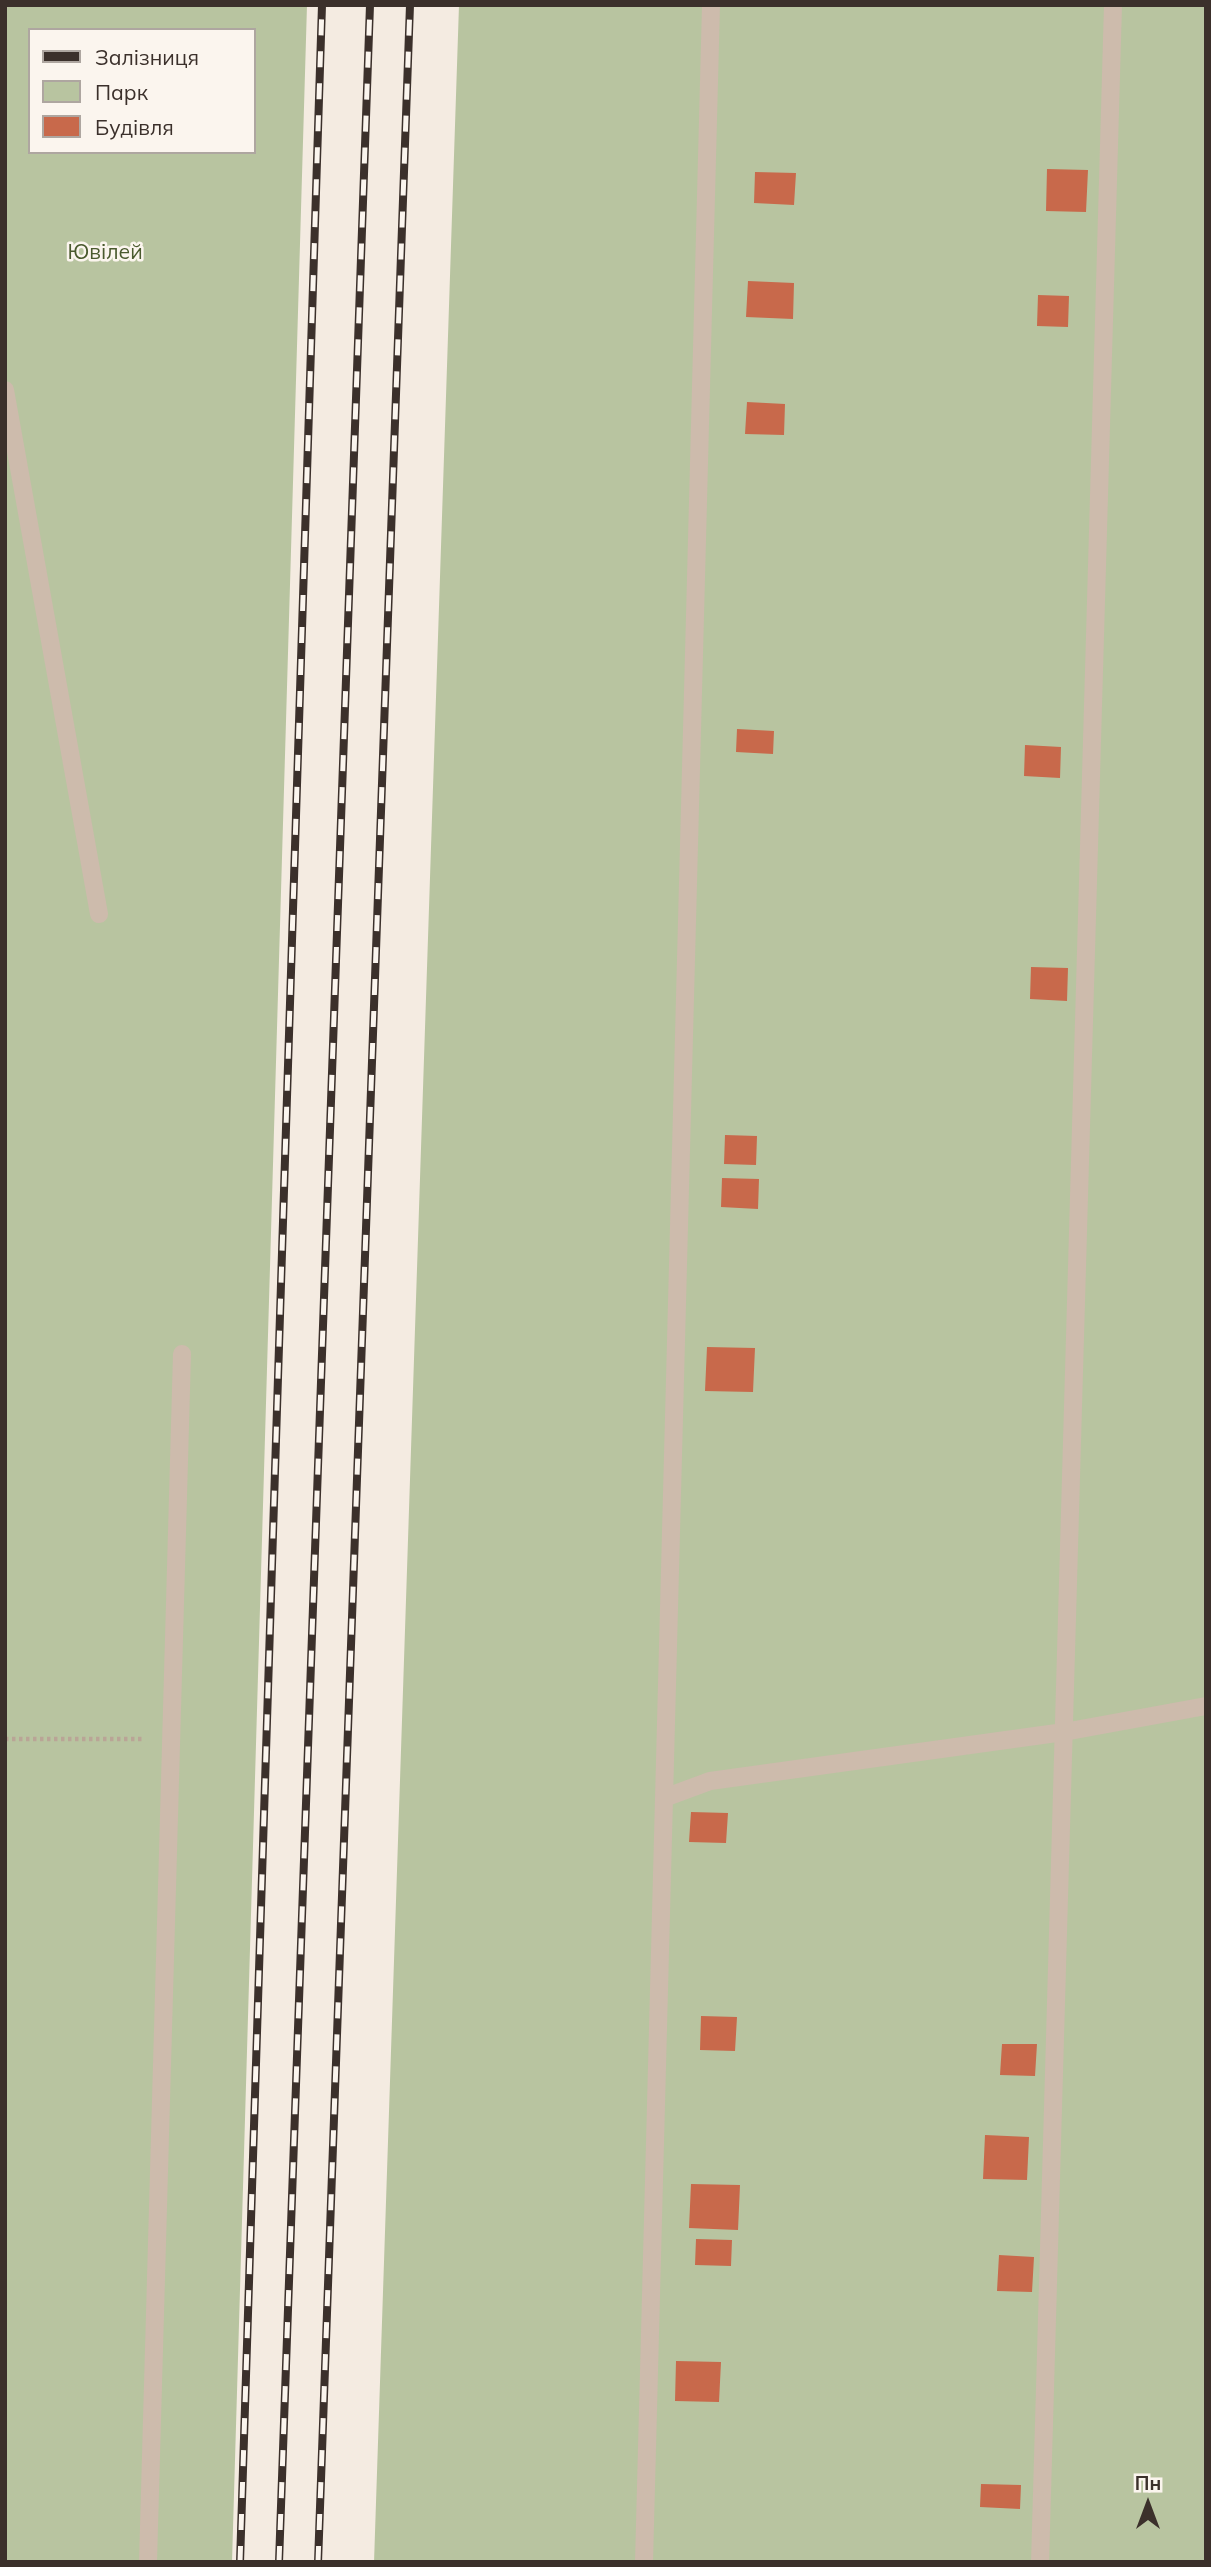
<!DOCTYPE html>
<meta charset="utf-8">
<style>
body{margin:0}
#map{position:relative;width:1211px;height:2567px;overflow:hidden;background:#f4ebe1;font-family:Mulish,sans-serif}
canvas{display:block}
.frame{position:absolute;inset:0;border:7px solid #3b302b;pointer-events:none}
.legend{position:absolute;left:28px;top:28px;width:228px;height:126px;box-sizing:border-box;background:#fbf5ee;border:2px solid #aea6a0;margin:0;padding:9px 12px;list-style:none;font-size:21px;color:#3b302b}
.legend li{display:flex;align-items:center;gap:14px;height:35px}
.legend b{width:35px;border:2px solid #aea6a0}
.north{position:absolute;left:1113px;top:2469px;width:70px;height:70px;-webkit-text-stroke:5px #fbf5ee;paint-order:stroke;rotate:0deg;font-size:19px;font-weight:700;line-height:28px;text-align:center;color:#3b302b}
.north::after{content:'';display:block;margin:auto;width:24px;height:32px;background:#3b302b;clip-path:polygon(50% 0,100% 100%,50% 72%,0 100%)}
</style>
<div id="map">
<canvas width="1211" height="2567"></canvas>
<div class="frame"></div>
<ul class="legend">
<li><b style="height:9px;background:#3b302b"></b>Залізниця</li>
<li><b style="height:19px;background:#b8c4a0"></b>Парк</li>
<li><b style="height:19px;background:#c8694b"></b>Будівля</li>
</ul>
<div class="north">Пн</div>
</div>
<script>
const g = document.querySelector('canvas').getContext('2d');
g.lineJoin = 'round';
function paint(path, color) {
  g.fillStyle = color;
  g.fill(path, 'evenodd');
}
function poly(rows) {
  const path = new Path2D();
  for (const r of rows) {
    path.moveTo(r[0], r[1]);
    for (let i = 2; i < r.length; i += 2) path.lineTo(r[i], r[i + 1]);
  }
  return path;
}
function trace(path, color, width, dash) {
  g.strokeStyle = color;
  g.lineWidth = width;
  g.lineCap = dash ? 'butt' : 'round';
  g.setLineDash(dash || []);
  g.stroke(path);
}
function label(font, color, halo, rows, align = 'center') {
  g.font = font + ' Mulish,sans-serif';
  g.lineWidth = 5;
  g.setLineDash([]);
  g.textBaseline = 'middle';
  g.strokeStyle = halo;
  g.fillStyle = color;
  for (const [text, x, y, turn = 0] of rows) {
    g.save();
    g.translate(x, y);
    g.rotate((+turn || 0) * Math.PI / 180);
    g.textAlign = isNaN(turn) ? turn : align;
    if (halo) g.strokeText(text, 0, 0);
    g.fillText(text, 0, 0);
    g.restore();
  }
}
paint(poly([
 [5,5,307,5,232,2562,5,2562],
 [30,30,254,30,254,152,30,152],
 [459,5,1206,5,1206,2562,374,2562]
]), '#b8c4a0');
paint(poly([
 [1047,169,1088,170,1086,212,1046,211],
 [755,172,796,173,794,205,754,203],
 [748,281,794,283,793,319,746,317],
 [1038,295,1069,296,1068,327,1037,326],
 [747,402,785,404,784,435,745,434],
 [737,729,774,731,773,754,736,752],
 [1025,745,1061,747,1060,778,1024,776],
 [1031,967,1068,968,1067,1001,1030,999],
 [725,1135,757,1136,756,1165,724,1164],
 [722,1178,759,1179,758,1209,721,1207],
 [707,1347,755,1348,753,1392,705,1391],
 [691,1812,728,1813,726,1843,689,1842],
 [701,2016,737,2017,735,2051,700,2050],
 [1002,2044,1037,2044,1035,2076,1000,2075],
 [985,2135,1029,2137,1027,2180,983,2179],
 [691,2184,740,2185,738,2230,689,2228],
 [696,2239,732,2240,731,2266,695,2265],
 [999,2255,1034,2257,1032,2292,997,2291],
 [676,2361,721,2362,719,2402,675,2401],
 [981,2484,1021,2485,1020,2509,980,2507]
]), '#c8694b');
trace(poly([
 [5,1739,143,1739]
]), '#b9a596', 4.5, [3.5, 3.5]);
trace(poly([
 [5,390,99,914],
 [664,1798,710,1781,1064,1732,1206,1706],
 [148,2562,182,1354],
 [644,2562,711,5],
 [1040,2562,1113,5]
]), '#cdbbac', 18);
const rail = poly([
 [240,2562,322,5],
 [279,2562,370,5],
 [318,2562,410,5]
]);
trace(rail, '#3b302b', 8);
trace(rail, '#fbf5ee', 5, [16]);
label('21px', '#4a5a2e', '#fbf5ee', [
 ["Ювілей",105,253]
]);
</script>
